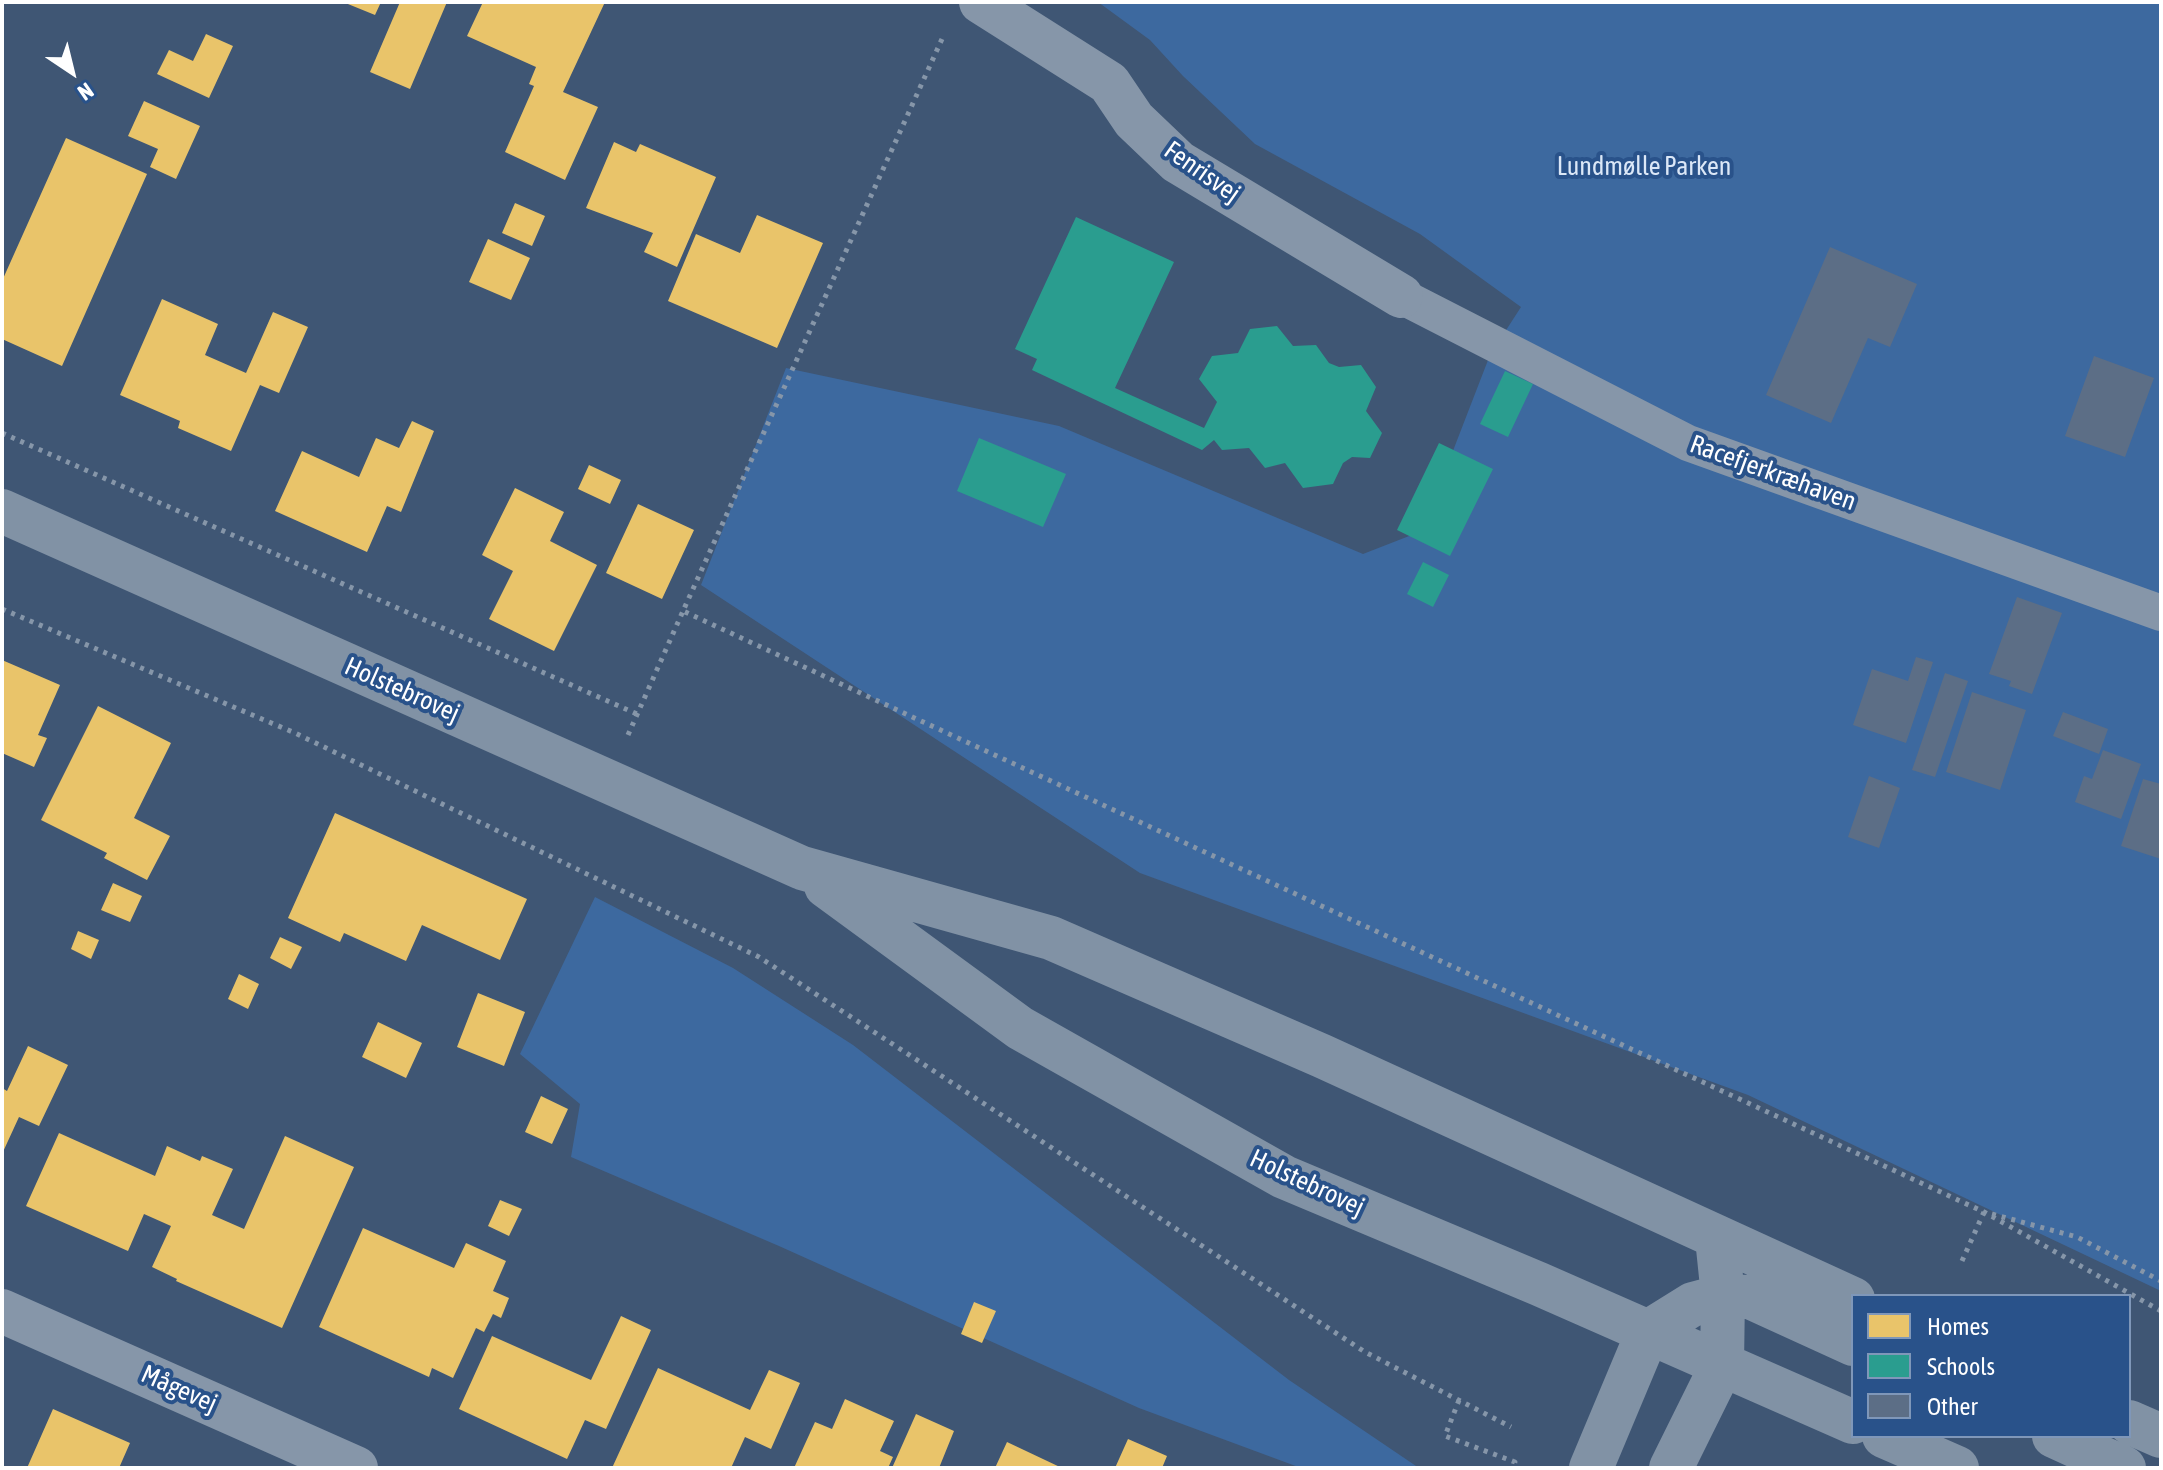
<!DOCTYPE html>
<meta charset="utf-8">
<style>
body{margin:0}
#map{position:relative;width:2163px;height:1470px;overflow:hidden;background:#3f5674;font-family:"Asap Condensed",sans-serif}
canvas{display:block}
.frame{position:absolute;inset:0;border:4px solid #fff;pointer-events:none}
.legend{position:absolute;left:1851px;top:1294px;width:280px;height:144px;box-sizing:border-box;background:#29528a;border:2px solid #7f97b9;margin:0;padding:10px 14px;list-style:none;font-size:24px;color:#fff}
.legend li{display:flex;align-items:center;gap:16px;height:40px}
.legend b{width:40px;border:2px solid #7f97b9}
.north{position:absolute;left:32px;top:32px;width:80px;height:80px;-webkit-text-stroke:6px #29528a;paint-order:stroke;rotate:145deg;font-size:22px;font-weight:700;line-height:32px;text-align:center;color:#fff}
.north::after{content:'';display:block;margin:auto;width:28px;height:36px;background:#fff;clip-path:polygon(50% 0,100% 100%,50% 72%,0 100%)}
</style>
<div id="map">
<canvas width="2163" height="1470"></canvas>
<div class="frame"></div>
<ul class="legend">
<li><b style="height:22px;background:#e9c46a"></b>Homes</li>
<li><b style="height:22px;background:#2a9d8f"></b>Schools</li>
<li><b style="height:22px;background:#5c6e86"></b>Other</li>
</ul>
<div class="north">N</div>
</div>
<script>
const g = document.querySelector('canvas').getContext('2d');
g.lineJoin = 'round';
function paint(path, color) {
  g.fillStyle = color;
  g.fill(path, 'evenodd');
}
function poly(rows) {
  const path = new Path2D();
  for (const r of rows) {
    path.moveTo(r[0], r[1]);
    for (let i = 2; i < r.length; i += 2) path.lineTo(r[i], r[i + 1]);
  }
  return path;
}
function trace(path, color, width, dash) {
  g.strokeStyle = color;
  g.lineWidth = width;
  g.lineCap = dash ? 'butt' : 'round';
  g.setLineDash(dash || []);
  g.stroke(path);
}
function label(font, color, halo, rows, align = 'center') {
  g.font = font + ' "Asap Condensed",sans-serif';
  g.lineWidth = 8;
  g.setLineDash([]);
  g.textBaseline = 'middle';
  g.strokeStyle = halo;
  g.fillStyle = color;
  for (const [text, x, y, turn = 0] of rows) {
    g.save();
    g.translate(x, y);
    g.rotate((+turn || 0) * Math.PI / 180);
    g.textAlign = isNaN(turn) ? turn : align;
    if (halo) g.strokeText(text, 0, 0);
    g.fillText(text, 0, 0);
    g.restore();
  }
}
paint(poly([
 [1098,2,2161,2,2161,1291,1748,1095,1140,873,701,585,786,368,1059,426,1363,554,1422,531,1490,355,1521,307,1420,234,1255,144,1183,76,1150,40],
 [595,897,733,968,853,1045,1289,1380,1419,1468,1301,1468,1139,1408,779,1246,571,1157,580,1104,520,1054]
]), '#3d699f');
paint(poly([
 [343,2,381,2,375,15],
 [400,2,447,2,410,89,370,72],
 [483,2,605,2,563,92,598,107,565,180,505,152,534,86,529,84,536,67,467,36],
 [206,34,233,46,209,98,157,74,169,50,193,61],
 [144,101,200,126,176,179,150,167,158,149,128,136],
 [66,138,147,174,62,366,2,339,2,281],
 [614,142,636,152,640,144,716,177,677,267,644,252,653,233,586,208],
 [515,203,545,216,532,246,502,233],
 [757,215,823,243,777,348,668,301,696,234,740,253],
 [488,239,530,258,511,300,469,282],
 [162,299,218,324,205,355,246,373,273,312,308,327,279,393,260,385,231,451,178,428,180,421,120,395],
 [412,421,434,431,401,512,387,506,367,552,275,511,302,451,359,477,376,438,399,448],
 [589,465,621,480,610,504,578,489],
 [515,488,564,512,550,541,597,565,554,651,489,619,513,571,482,555],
 [638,504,694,530,662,599,606,573],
 [2,660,60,685,38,735,47,738,34,767,2,753],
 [98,706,171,743,134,818,170,836,147,880,104,858,107,853,41,820],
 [335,813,527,899,500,960,422,925,406,961,344,933,340,942,288,918],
 [113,883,142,896,130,922,101,910],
 [78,931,99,940,91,959,71,949],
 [280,937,302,947,291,969,270,958],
 [239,974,259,984,248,1009,228,999],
 [478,993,525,1012,504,1066,457,1047],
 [378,1022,422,1043,406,1078,362,1057],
 [28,1046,68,1065,39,1126,19,1117,2,1154,2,1088,7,1091],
 [541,1096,568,1109,552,1144,525,1132],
 [59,1133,155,1176,167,1146,200,1161,202,1156,233,1169,212,1215,244,1229,285,1136,354,1167,282,1328,176,1281,177,1279,152,1267,171,1226,144,1214,128,1251,26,1206],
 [500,1200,522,1209,509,1236,488,1226],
 [363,1228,454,1268,466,1243,506,1261,493,1291,509,1298,501,1318,493,1314,484,1332,476,1328,453,1378,432,1368,429,1377,319,1327],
 [974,1302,996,1311,982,1343,961,1334],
 [621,1316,651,1330,606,1429,585,1420,567,1459,459,1409,492,1336,591,1380],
 [658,1368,750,1410,769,1370,800,1383,771,1449,745,1437,731,1468,612,1468],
 [845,1399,894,1421,880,1451,893,1457,888,1468,794,1468,815,1422,832,1429],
 [53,1409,130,1443,119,1468,27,1468],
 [916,1414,954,1431,939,1468,892,1468],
 [1128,1439,1167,1456,1162,1468,1115,1468],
 [1007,1442,1062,1468,995,1468]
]), '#e9c46a');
paint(poly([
 [1076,217,1174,262,1115,388,1204,428,1217,402,1199,379,1212,356,1238,353,1250,329,1277,326,1293,346,1316,345,1329,363,1339,367,1361,365,1376,387,1366,411,1382,433,1370,458,1352,457,1343,463,1333,484,1303,488,1285,463,1265,468,1249,448,1222,450,1214,440,1202,450,1032,370,1037,359,1015,349],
 [1505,371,1533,384,1508,437,1480,424],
 [979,438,1066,474,1043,527,957,491],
 [1439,443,1493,469,1450,556,1397,530],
 [1423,562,1449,575,1433,607,1407,594]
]), '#2a9d8f');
paint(poly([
 [1830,247,1917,284,1890,347,1868,338,1831,423,1766,395],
 [2094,356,2154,378,2125,457,2065,436],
 [2017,597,2062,613,2032,694,2009,686,2011,681,1989,674],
 [1916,657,1933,662,1906,743,1853,725,1872,669,1908,681],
 [1945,673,1968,681,1935,777,1912,770],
 [1972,692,2026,710,2000,790,1946,772],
 [2063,712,2108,729,2099,754,2053,736],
 [2103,750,2141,764,2121,819,2075,802,2084,776,2092,779],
 [1869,776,1900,788,1879,848,1848,837],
 [2143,779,2161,784,2161,859,2121,846]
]), '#5c6e86');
trace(poly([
 [942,39,683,611,1984,1212,2161,1311],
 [2,433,637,714],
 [2,609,295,733,759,957,1365,1352,1511,1427],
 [628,735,683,611],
 [1992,1214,2077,1237,2161,1281],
 [1962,1261,1984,1212],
 [1459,1400,1445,1436,1515,1462,1513,1468]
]), '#8696a9', 5, [4, 6]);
trace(poly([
 [1401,296,1688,443,2161,613]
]), '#8696a9', 36);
trace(poly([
 [981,2,1109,83,1134,120,1178,162,1401,296],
 [2,1311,356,1468]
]), '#8696a9', 44);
trace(poly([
 [2,511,802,868,1051,938,1322,1056,1853,1299],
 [826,886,1020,1028,1284,1177,1539,1284,1853,1422],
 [1648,1332,1693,1304,1723,1296,1750,1297,1853,1344],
 [2129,1422,2161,1436],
 [1884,1436,1957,1468],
 [2054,1436,2124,1468],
 [1591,1468,1648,1332],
 [1671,1468,1722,1365,1723,1296,1717,1238]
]), '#8192a5', 44);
label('26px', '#dbe7f7', '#29528a', [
 ["Lundmølle Parken",1644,167]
]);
label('26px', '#fff', '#29528a', [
 ["Fenrisvej",1202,172,35],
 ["Racefjerkræhaven",1773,473,20],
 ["Holstebrovej",402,690,24],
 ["Holstebrovej",1307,1183,25],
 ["Mågevej",179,1389,24]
]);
</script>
